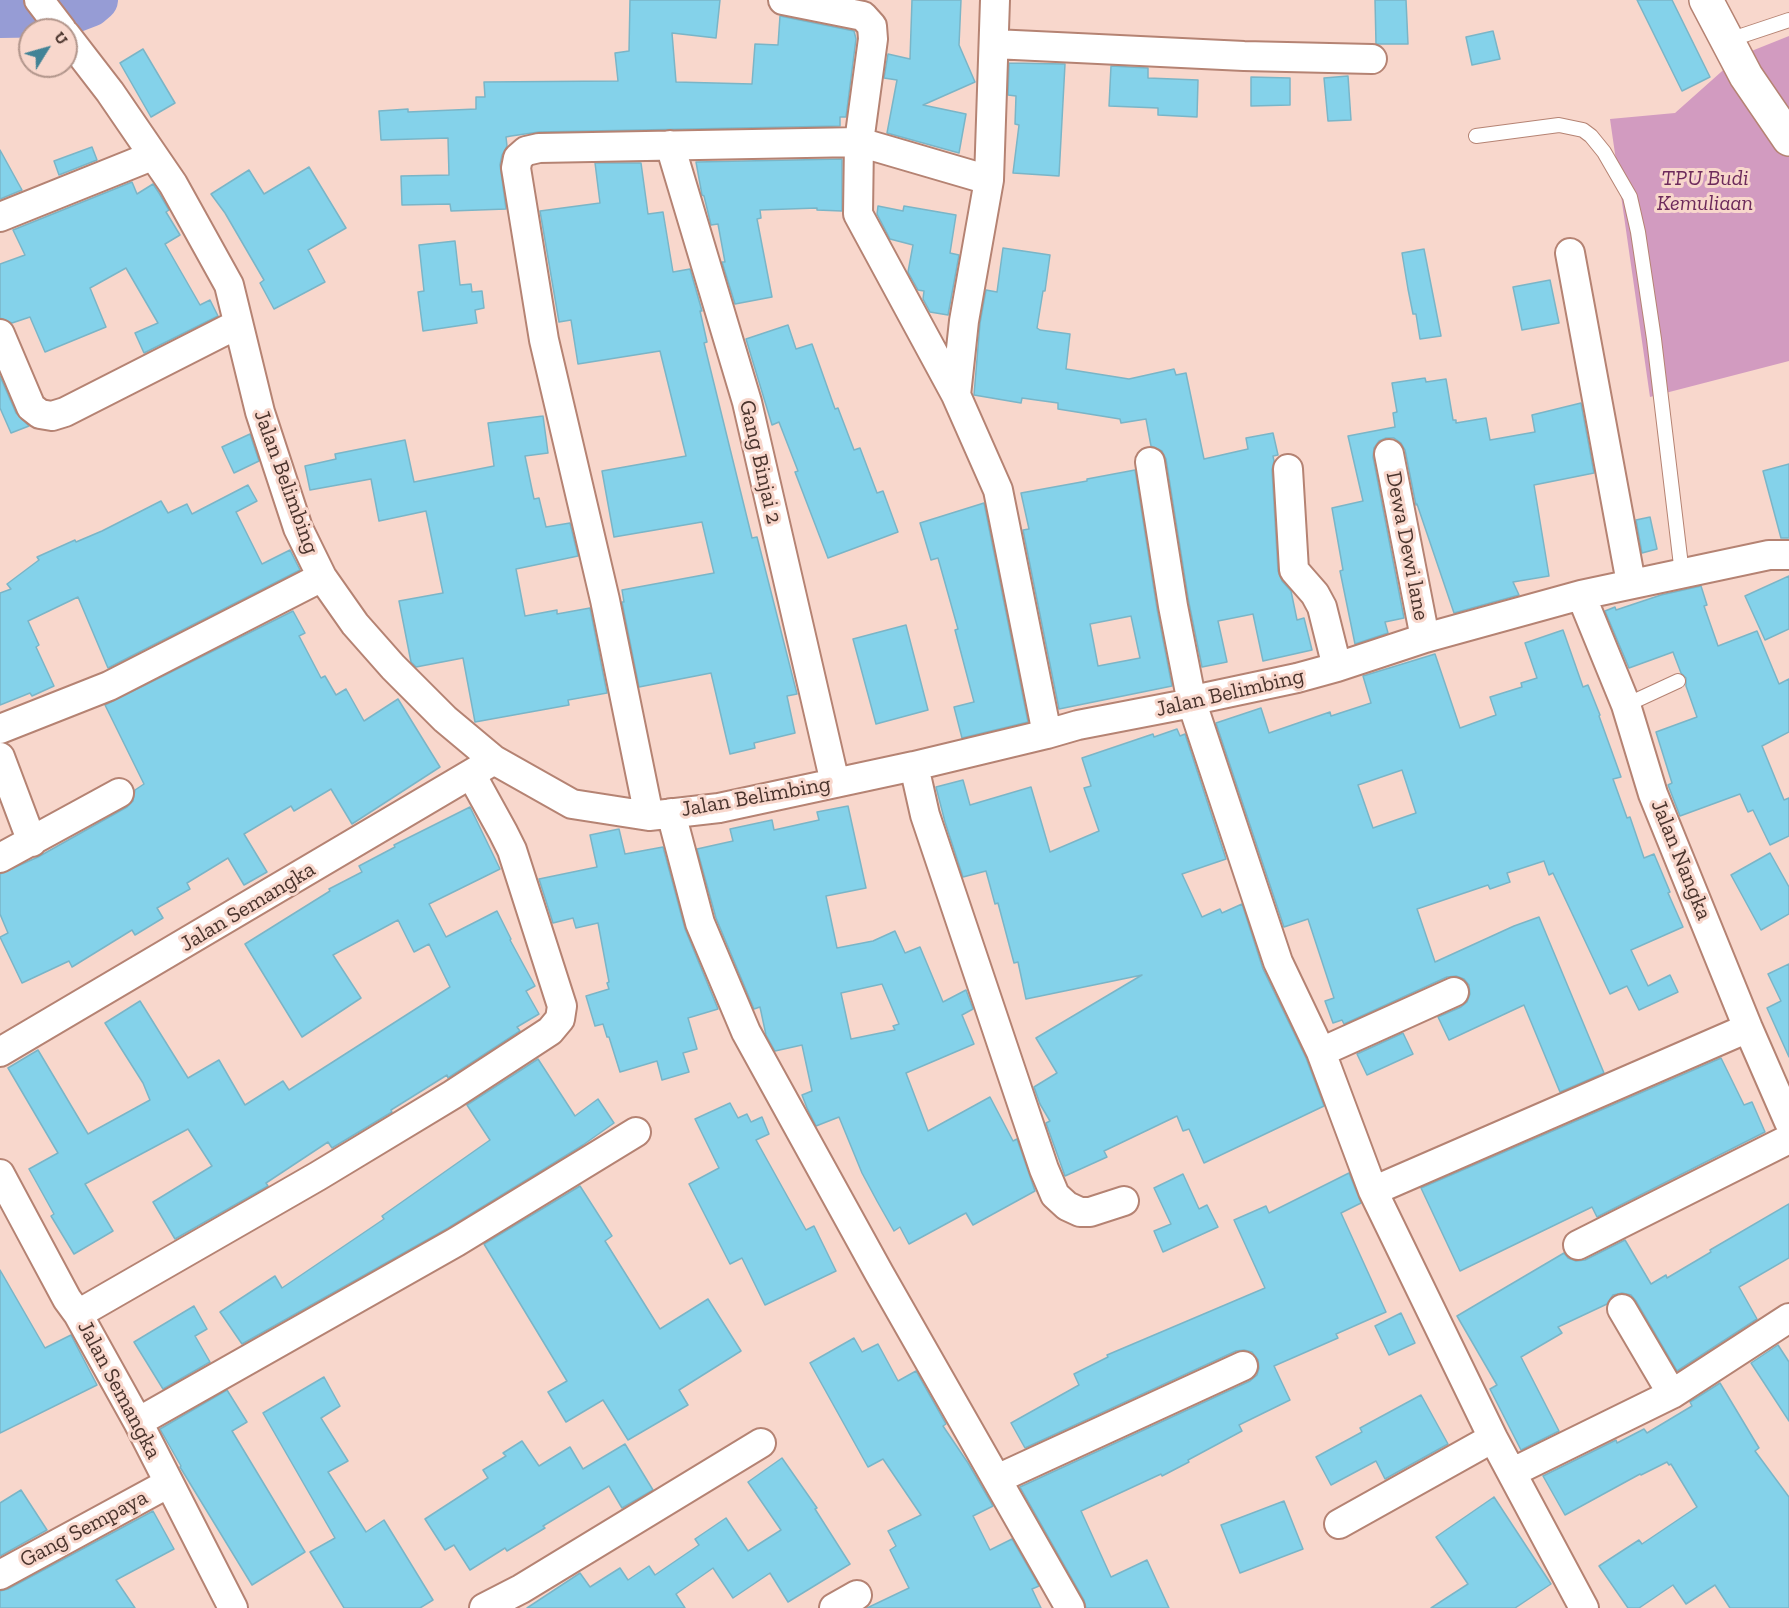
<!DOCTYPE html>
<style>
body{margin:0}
#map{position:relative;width:1789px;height:1608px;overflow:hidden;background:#f8d7cc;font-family:"Zilla Slab",serif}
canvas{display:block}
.north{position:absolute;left:18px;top:18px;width:60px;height:60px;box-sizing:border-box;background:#f8d7cc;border:2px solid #b2968c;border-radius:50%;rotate:53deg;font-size:16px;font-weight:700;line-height:24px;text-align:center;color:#4a342d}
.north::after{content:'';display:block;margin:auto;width:21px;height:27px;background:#428396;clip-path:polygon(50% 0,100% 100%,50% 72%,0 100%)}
</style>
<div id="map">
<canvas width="1789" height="1608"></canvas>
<div class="north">U</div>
</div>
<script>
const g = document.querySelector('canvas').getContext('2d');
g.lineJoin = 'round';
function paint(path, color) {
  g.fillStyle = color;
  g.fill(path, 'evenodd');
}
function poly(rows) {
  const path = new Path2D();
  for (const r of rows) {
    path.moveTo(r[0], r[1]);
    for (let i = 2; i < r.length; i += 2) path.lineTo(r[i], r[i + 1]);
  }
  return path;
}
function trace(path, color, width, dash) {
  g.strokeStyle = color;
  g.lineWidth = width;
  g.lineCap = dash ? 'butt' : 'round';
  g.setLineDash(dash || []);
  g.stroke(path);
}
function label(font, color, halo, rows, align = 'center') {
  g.font = font + ' "Zilla Slab",serif';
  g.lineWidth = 6;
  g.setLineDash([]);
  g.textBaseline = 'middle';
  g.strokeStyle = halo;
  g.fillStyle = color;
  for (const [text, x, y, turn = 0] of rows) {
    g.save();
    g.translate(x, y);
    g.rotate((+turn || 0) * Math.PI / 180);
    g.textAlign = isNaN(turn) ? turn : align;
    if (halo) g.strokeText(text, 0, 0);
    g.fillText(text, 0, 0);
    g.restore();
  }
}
paint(poly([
 [1789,36,1789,361,1650,397,1610,119,1675,113,1739,56]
]), '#d29bc0');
trace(poly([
 [0,17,64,16,90,6,97,0]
]), '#969cd5', 42);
const building = poly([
 [630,0,720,0,716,38,672,33,676,82,752,84,755,44,778,45,780,16,854,31,856,39,846,117,840,117,840,126,539,132,511,136,506,137,507,146,502,155,500,165,506,209,451,211,450,204,402,205,401,176,449,175,448,138,381,140,379,111,408,109,408,112,476,109,476,97,485,97,484,82,618,81,615,53,629,51,630,0],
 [912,0,961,0,959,45,975,82,923,105,966,114,959,153,887,133,897,80,884,78,888,54,910,59,912,0],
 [1375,0,1406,0,1408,44,1376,44,1375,0],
 [1637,0,1672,0,1710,77,1682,91,1637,0],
 [1493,31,1500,59,1472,65,1466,37,1493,31],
 [143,49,175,103,151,117,120,63,143,49],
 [1009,63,1065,64,1059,176,1013,173,1019,125,1015,124,1016,96,1008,95,1009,63],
 [1111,66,1148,68,1148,78,1198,80,1197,117,1158,115,1158,108,1109,106,1111,66],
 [1348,76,1351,120,1328,121,1324,78,1348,76],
 [1251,77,1290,78,1290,105,1251,106,1251,77],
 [92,147,97,160,59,175,54,161,92,147],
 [0,150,22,190,0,199,0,150],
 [842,159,842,211,817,210,817,208,760,210,761,218,757,219,772,297,735,304,722,262,725,262,718,224,711,225,704,196,702,195,696,162,842,159],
 [595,163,641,163,648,214,663,212,673,272,690,269,702,311,700,311,707,342,704,343,752,538,757,537,797,694,787,696,795,733,754,743,755,748,730,754,711,673,639,687,622,602,624,602,622,590,714,573,702,522,614,537,602,471,686,456,660,351,578,364,571,320,559,322,540,211,600,203,595,163],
 [309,167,346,228,308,250,325,282,274,309,260,283,264,280,225,213,211,194,249,170,264,194,309,167],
 [132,182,137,194,153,184,159,193,169,210,166,212,180,235,165,244,200,305,210,300,218,316,144,353,135,333,158,323,126,268,90,288,106,327,45,352,30,317,12,323,0,318,0,264,25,255,13,230,132,182],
 [878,206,903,211,904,206,956,215,950,253,959,255,948,315,930,312,923,299,924,291,918,290,908,272,913,245,890,239,877,214,878,206],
 [455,241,460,285,471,284,472,292,482,291,484,308,475,310,477,323,423,331,418,292,424,291,419,245,455,241],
 [1003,248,1050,255,1045,291,1043,291,1037,328,1040,330,1070,334,1066,369,1129,379,1174,369,1176,375,1186,373,1204,459,1248,449,1246,438,1273,433,1278,455,1273,456,1274,461,1272,470,1278,571,1282,581,1291,591,1297,620,1304,618,1312,650,1263,661,1253,614,1218,621,1227,662,1202,667,1189,603,1166,459,1162,451,1151,446,1146,419,1121,423,1120,419,1058,409,1058,403,1022,398,1021,403,974,395,980,323,986,290,997,292,1003,248],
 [1424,249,1441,336,1420,339,1416,314,1413,314,1408,289,1402,253,1424,249],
 [1550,280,1559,323,1522,330,1513,287,1550,280],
 [788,325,796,349,812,344,835,409,838,408,854,450,860,448,877,493,883,491,898,532,828,558,795,472,798,471,779,422,772,425,746,339,788,325],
 [0,376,16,413,29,426,11,433,0,408,0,376],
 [1425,378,1426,382,1446,379,1453,420,1456,420,1456,423,1486,418,1490,440,1535,432,1532,415,1581,403,1594,473,1534,485,1549,576,1513,582,1519,595,1454,613,1417,504,1416,505,1405,450,1401,443,1394,438,1386,438,1379,441,1374,448,1373,457,1404,618,1385,622,1388,633,1355,644,1340,571,1343,570,1332,508,1363,501,1348,436,1395,427,1393,413,1397,412,1392,383,1425,378],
 [543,416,548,453,525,456,534,499,539,498,546,527,570,523,578,556,516,569,525,616,557,610,557,614,590,608,607,693,568,700,569,705,475,722,463,658,416,667,411,662,399,601,443,593,426,511,379,521,371,479,310,490,305,466,336,459,335,454,405,440,414,482,494,466,488,423,543,416],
 [250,434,259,461,234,473,222,447,250,434],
 [1789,464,1789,538,1781,538,1763,471,1789,464],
 [1135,470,1157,609,1172,686,1059,709,1023,530,1029,529,1021,493,1087,481,1087,479,1135,470],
 [1131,616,1140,658,1098,666,1090,624,1131,616],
 [248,485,257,501,236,512,262,564,290,550,300,570,108,668,78,597,28,621,39,645,36,647,54,686,32,696,30,693,0,705,0,593,11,589,7,584,39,560,37,557,75,540,76,542,102,531,161,501,168,513,187,504,192,514,248,485],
 [984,503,1028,722,962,738,954,707,974,702,955,630,958,629,938,558,931,560,920,523,984,503],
 [1650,517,1657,549,1642,553,1636,520,1650,517],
 [1789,576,1789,629,1765,640,1745,596,1789,576],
 [1701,586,1707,605,1704,606,1718,646,1757,631,1779,684,1789,679,1789,732,1762,746,1784,800,1789,798,1789,836,1770,845,1753,810,1748,812,1740,794,1680,816,1668,785,1672,783,1656,732,1697,717,1686,686,1686,678,1681,673,1673,652,1629,668,1605,611,1615,607,1616,610,1661,595,1701,586],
 [293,611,305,633,299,636,321,678,325,676,336,695,346,689,364,721,398,699,440,767,352,824,331,789,294,811,291,806,244,834,267,872,244,885,228,858,187,883,190,889,157,908,163,918,135,935,132,930,72,967,69,961,22,983,0,937,8,933,0,914,0,874,38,857,127,807,133,801,135,790,144,784,105,705,293,611],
 [906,625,928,710,876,724,853,639,906,625],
 [1563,630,1583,687,1588,685,1600,715,1599,716,1621,777,1613,779,1627,818,1630,817,1644,858,1654,854,1670,892,1668,893,1683,927,1631,950,1648,986,1670,975,1678,992,1639,1010,1627,986,1610,994,1553,873,1549,875,1544,861,1507,873,1510,882,1490,889,1488,885,1417,909,1435,962,1514,926,1539,917,1604,1073,1560,1092,1524,1005,1449,1040,1438,1017,1461,1007,1467,1002,1470,994,1469,985,1464,979,1456,976,1447,977,1344,1024,1342,1020,1333,1023,1325,1001,1334,998,1308,919,1284,927,1216,723,1261,708,1269,733,1330,712,1331,716,1371,703,1363,676,1435,654,1460,728,1496,715,1490,697,1522,687,1521,683,1537,678,1525,643,1563,630],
 [1402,770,1416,813,1373,828,1358,785,1402,770],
 [1177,729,1180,736,1185,734,1226,859,1182,874,1202,917,1220,909,1222,913,1242,904,1263,969,1306,1058,1324,1106,1204,1163,1189,1129,1183,1131,1177,1116,1104,1151,1107,1157,1065,1176,1046,1123,1050,1121,1040,1104,1034,1087,1057,1073,1036,1038,1142,975,1026,999,1018,962,1014,963,998,903,995,904,986,871,963,877,945,822,936,787,963,780,970,805,1031,787,1050,852,1099,831,1084,788,1091,786,1082,758,1153,734,1154,737,1177,729],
 [848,806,866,888,826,896,837,948,873,941,895,931,905,953,920,947,943,1002,966,990,973,1009,962,1015,974,1044,906,1073,928,1131,990,1097,1013,1141,1017,1139,1035,1191,973,1225,966,1213,909,1244,900,1227,894,1231,877,1201,862,1173,839,1117,816,1126,807,1108,802,1095,812,1091,802,1045,775,1051,766,1035,760,1007,754,1009,716,918,697,849,733,841,730,829,772,820,774,830,819,820,817,812,848,806],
 [882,984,899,1024,893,1026,895,1030,851,1039,841,993,882,984],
 [470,807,500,869,429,904,446,937,497,911,511,939,510,940,535,986,526,991,539,1014,517,1027,520,1031,448,1078,447,1075,391,1110,392,1112,332,1148,328,1142,266,1183,268,1186,175,1239,153,1202,212,1166,188,1129,85,1184,113,1231,74,1254,51,1216,54,1214,29,1169,58,1153,8,1068,38,1050,88,1134,150,1100,143,1083,105,1023,140,1001,188,1078,219,1060,245,1105,283,1081,289,1090,450,987,429,944,414,952,398,920,333,955,361,998,302,1037,245,944,330,891,329,889,362,872,359,866,395,847,394,845,470,807],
 [619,829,625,854,663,847,685,929,718,1009,688,1018,697,1049,683,1053,689,1072,662,1080,657,1061,620,1072,609,1037,607,1037,603,1024,595,1026,586,996,609,989,607,983,609,982,598,923,576,928,573,918,553,923,539,879,597,867,590,835,619,829],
 [1770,853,1789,887,1789,914,1761,930,1731,875,1770,853],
 [1789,964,1789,1057,1767,1008,1781,1001,1768,974,1789,964],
 [1403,1033,1413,1054,1367,1075,1357,1054,1403,1033],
 [1721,1058,1744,1105,1752,1102,1765,1132,1597,1217,1592,1207,1460,1271,1421,1188,1721,1058],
 [538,1059,575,1116,598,1099,614,1123,583,1145,448,1228,242,1344,220,1312,275,1276,282,1288,384,1219,382,1216,490,1140,467,1105,538,1059],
 [730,1103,738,1118,747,1114,751,1122,762,1117,769,1134,756,1140,806,1230,814,1226,836,1271,765,1305,742,1258,730,1264,689,1184,719,1168,695,1119,730,1103],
 [1349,1173,1361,1203,1341,1213,1386,1312,1336,1334,1338,1338,1274,1366,1290,1400,1239,1425,1242,1431,1188,1460,1189,1462,1162,1476,1161,1474,1081,1511,1111,1577,1147,1560,1169,1608,1086,1608,1084,1600,1020,1487,1250,1381,1257,1375,1259,1368,1258,1360,1252,1352,1244,1350,1236,1351,1025,1448,1011,1423,1079,1385,1074,1374,1108,1357,1107,1355,1265,1288,1234,1220,1266,1206,1269,1213,1349,1173],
 [1183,1174,1199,1209,1207,1205,1218,1227,1163,1252,1154,1231,1171,1224,1154,1188,1183,1174],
 [580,1186,612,1236,605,1241,660,1329,708,1299,741,1351,679,1390,688,1405,628,1440,603,1400,566,1422,548,1392,567,1381,484,1244,580,1186],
 [1789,1204,1789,1258,1739,1287,1757,1319,1677,1371,1636,1301,1631,1295,1622,1293,1613,1295,1607,1304,1558,1327,1562,1333,1521,1357,1559,1431,1521,1450,1490,1389,1497,1385,1457,1316,1564,1253,1568,1258,1576,1261,1585,1260,1625,1240,1651,1284,1666,1275,1667,1278,1711,1252,1710,1250,1789,1204],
 [0,1270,45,1348,71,1335,97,1385,0,1433,0,1270],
 [194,1306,207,1329,195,1336,210,1362,163,1389,134,1342,194,1306],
 [1401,1313,1415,1343,1389,1355,1375,1326,1401,1313],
 [854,1338,862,1352,878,1344,898,1381,916,1371,946,1424,943,1426,968,1463,993,1506,973,1516,990,1550,1012,1539,1039,1586,1032,1589,1041,1608,867,1608,909,1588,890,1550,896,1546,888,1531,921,1515,883,1459,868,1467,810,1363,854,1338],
 [1778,1345,1789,1362,1789,1421,1751,1363,1778,1345],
 [324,1377,340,1406,321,1418,348,1461,328,1472,366,1532,384,1520,433,1600,420,1608,344,1608,310,1552,335,1538,263,1413,324,1377],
 [1720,1383,1759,1448,1755,1451,1789,1497,1789,1608,1730,1608,1715,1585,1686,1604,1673,1585,1639,1608,1628,1608,1599,1566,1639,1540,1642,1544,1697,1507,1671,1464,1669,1465,1667,1462,1641,1475,1640,1474,1565,1515,1543,1476,1616,1440,1617,1443,1644,1429,1647,1433,1692,1406,1690,1402,1720,1383],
 [227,1390,247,1422,232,1431,305,1552,252,1585,180,1467,181,1466,160,1429,227,1390],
 [1421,1395,1448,1444,1385,1479,1376,1461,1331,1485,1316,1457,1362,1432,1360,1428,1421,1395],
 [522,1441,539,1466,570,1447,583,1469,625,1444,653,1490,622,1508,609,1486,543,1526,545,1528,507,1551,505,1548,470,1570,454,1545,445,1550,425,1519,488,1478,483,1470,506,1456,503,1453,522,1441],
 [782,1458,817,1508,815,1509,850,1564,788,1602,770,1573,733,1598,713,1568,676,1594,685,1608,527,1608,580,1573,590,1587,620,1568,628,1580,649,1566,655,1575,699,1545,695,1539,726,1518,748,1551,781,1530,748,1482,782,1458],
 [21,1490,47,1530,0,1556,0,1503,21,1490],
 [1494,1497,1551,1584,1515,1608,1431,1608,1468,1584,1436,1537,1494,1497],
 [1284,1501,1303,1549,1240,1573,1221,1525,1284,1501],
 [153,1511,174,1549,116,1580,135,1608,0,1608,0,1591,8,1589,153,1511]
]);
paint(building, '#84d2ea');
trace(building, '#7ab5c7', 1.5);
const service = poly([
 [1726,41,1789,20],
 [1476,136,1559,125,1583,130,1591,136,1604,152,1630,197,1638,232,1654,339,1682,574],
 [1626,705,1678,681]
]);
const minor = poly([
 [39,0,62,30],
 [783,0,863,16,872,26,873,39,859,142,858,214,956,395,998,490,1047,734],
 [66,35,110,92,173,184,229,285,260,412,298,528,322,577,355,624,393,667,445,719,494,760,572,804,649,816,719,808,914,766,1047,734,1078,725,1192,703,1203,698,1297,678,1337,667,1425,638,1581,595,1769,555,1789,555],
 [994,44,1244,56,1372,59],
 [670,145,747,402,835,783],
 [0,217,152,156],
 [1570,253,1631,583],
 [0,334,31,407,40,414,52,416,65,412,238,324],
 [956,395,964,321,989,180,995,0],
 [1389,454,1425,638],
 [1150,462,1173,606,1192,703,1278,962,1321,1052,1373,1191,1493,1438,1584,1608],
 [1288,469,1294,570,1315,594,1322,607,1337,667],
 [1581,595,1626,705,1653,794,1748,1028,1789,1122],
 [0,729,109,686,322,577],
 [0,757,32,842],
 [914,766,925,815,1044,1169,1055,1195,1067,1206,1080,1212,1090,1212,1124,1201],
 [671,813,700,923,746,1032,879,1273,1070,1608],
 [649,816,605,600,544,340,516,168,518,158,526,151,539,148,859,142,989,180],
 [0,858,119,793],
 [0,1052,486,765],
 [1321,1052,1454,992],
 [0,1174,67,1299,78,1314,138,1422,233,1608],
 [1373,1191,1748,1028],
 [1578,1245,1789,1139],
 [1622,1309,1672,1394],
 [78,1314,318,1176,452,1095,550,1031,560,1019,562,1006,512,850,503,832,471,774],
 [138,1422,456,1242,636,1132],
 [1513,1472,1672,1394,1789,1318],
 [997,1479,1243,1366],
 [1339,1524,1493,1438],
 [0,1575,169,1483],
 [484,1608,521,1589,761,1443],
 [834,1608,857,1595]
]);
const tertiary = poly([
 [1706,0,1746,76,1789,139]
]);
trace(service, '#b58373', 16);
trace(minor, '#b58373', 32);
trace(tertiary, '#b58373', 36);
trace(service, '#fff', 14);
trace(minor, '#fff', 28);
trace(tertiary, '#fff', 33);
label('italic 22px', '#6d2a5b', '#f8d7cc', [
 ["TPU Budi",1705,179],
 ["Kemuliaan",1705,204]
]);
label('22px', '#4a342d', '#f8d7cc', [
 ["Gang Binjai 2",760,462,77],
 ["Jalan Belimbing",286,482,70],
 ["Dewa Dewi lane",1407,546,79],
 ["Jalan Belimbing",1230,693,-13],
 ["Jalan Belimbing",756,797,-10],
 ["Jalan Nangka",1681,860,68],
 ["Jalan Semangka",248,907,-31],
 ["Jalan Semangka",119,1390,62],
 ["Gang Sempaya",84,1529,-28]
]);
</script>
